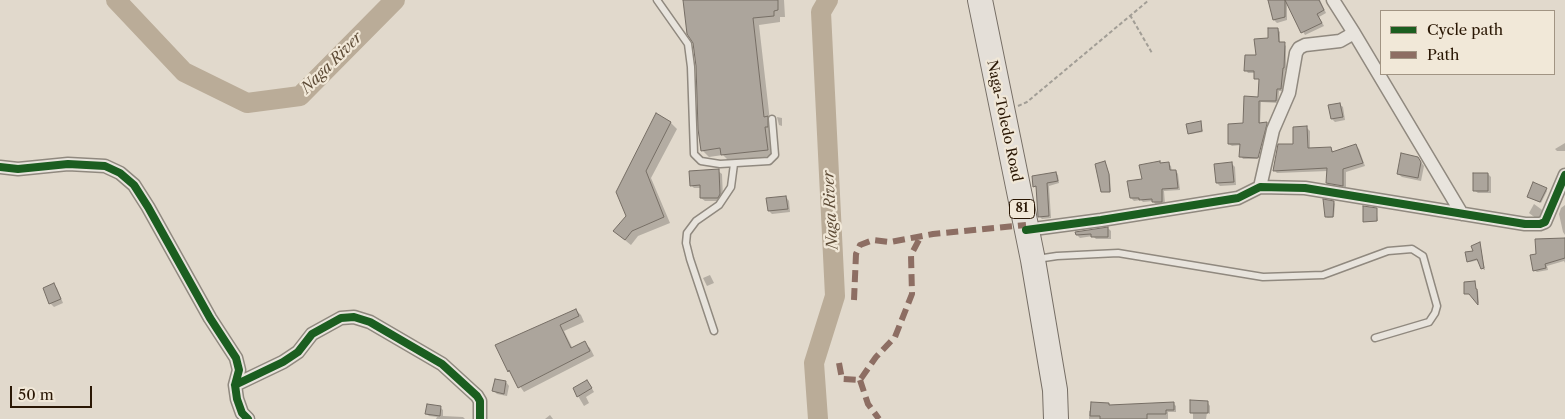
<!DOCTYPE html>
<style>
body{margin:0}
#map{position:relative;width:1565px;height:419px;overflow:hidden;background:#e1d9cc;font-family:"Libre Caslon Text",serif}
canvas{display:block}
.legend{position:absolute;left:1380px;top:10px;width:175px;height:65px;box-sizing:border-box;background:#f1e8d8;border:1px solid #a19483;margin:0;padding:6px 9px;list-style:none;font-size:15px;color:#2a1704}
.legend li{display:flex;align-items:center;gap:10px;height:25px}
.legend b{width:25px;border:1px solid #a19483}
.scale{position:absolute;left:10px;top:386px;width:82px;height:22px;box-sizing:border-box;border:2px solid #2a1704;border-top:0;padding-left:6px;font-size:15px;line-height:18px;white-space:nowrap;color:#2a1704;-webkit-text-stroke:4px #f1e8d8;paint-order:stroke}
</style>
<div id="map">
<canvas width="1565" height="419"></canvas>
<ul class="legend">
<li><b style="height:6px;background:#1b5e20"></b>Cycle path</li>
<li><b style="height:6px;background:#8d6e63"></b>Path</li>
</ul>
<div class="scale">50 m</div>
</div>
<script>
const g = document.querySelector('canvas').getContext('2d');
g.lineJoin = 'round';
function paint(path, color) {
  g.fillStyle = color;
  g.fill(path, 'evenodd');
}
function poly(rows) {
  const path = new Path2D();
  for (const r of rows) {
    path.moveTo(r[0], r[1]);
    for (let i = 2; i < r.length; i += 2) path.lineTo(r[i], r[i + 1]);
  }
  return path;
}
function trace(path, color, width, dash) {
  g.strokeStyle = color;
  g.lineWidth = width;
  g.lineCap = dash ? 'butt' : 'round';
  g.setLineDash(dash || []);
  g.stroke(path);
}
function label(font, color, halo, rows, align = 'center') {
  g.font = font + ' "Libre Caslon Text",serif';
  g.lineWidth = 4.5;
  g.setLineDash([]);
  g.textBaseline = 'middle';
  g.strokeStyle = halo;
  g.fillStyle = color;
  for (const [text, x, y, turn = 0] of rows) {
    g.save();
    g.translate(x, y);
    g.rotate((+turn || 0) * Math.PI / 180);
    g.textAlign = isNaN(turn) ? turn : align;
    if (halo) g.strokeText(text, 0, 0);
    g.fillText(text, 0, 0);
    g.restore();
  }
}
paint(poly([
 [685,0,784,0,785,17,780,17,780,22,759,25,774,156,729,161,723,155,709,157,702,150,697,66,694,42],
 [1269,0,1320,0,1326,13,1319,17,1324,26,1305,35,1287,2,1287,20,1277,23,1274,20],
 [1278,30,1280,32,1280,44,1284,44,1286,46,1286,70,1285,70,1283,91,1279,91,1278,103,1261,102,1260,124,1265,124,1257,159,1243,159,1241,156,1241,145,1232,146,1229,144,1260,98,1261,80,1255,78,1255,73,1248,73,1246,70],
 [1339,104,1343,107,1345,120,1335,122,1332,119],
 [656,115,671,123,677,129,651,178,670,223,638,236,631,245,621,237],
 [777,117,782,118,782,126,779,125],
 [1200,122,1203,132,1190,134,1189,133],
 [1267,125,1260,159,1259,159],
 [1307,128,1310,131,1310,149,1331,148,1334,153,1356,146,1359,149,1365,166,1346,172,1346,188,1330,186,1327,183,1328,171,1277,173,1274,170],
 [1565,143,1565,151,1557,151,1555,149],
 [1418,158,1424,166,1421,181,1402,177,1398,174],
 [1105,163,1110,176,1111,192,1102,191],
 [1168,163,1171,166,1172,172,1176,171,1178,174,1180,190,1164,191,1165,204,1156,205,1153,201,1143,202,1141,200,1134,201,1131,198,1143,180,1161,164],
 [1231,163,1235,167,1236,185,1220,186,1217,183],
 [718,171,722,174,723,198,721,201,705,201,701,198,701,188,694,188,691,185],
 [1055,173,1058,175,1059,183,1049,186,1051,218,1042,219,1039,216,1038,189,1034,186],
 [1488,174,1491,177,1491,193,1478,193,1474,190],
 [1546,189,1547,191,1541,203,1530,198],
 [786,197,789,201,790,212,772,214,769,211],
 [1334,202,1335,204,1334,217,1328,218,1326,217],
 [1534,204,1545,212,1542,219,1537,219,1529,213],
 [1565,205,1565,235,1563,232,1559,214,1561,208],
 [1376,209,1378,221,1365,222,1364,221],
 [1108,228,1111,231,1111,239,1096,239,1093,236,1080,238,1077,235],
 [1565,240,1565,263,1564,261,1547,266,1548,270,1537,272,1534,270,1537,255],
 [1480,244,1485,270,1484,270,1479,260,1470,262,1468,261],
 [710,275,714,283,707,286,703,278],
 [1474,282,1476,290,1478,291,1479,304,1471,294,1466,293],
 [54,285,57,288,63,303,54,307,50,303],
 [576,310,581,315,584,322,564,331,573,349,584,343,590,348,594,356,524,392,509,371,497,345],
 [496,380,506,382,509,386,507,396,497,394,494,391],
 [590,385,594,392,586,397,589,403,584,406,578,396],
 [1207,402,1210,406,1210,414,1207,413,1206,419,1193,419,1193,414,1192,412],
 [1173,403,1176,406,1176,412,1168,412,1168,419,1089,419,1089,411,1109,404,1111,406],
 [440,407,443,410,443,416,463,417,465,419,436,419,437,417,429,416,426,413],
 [550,415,553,419,545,419]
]), '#0003');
trace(poly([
 [116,0,184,72,247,103,300,96,395,0],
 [818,419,814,363,835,296,821,12,828,0]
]), '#baac98', 20);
const building = poly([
 [683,0,778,0,778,10,774,11,774,16,753,18,764,117,768,116,768,127,765,127,768,150,721,155,720,148,701,151,698,129,696,66,693,43,687,34,683,0],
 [1268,0,1285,0,1285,17,1273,20,1268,0],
 [1285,0,1319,0,1324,10,1317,14,1322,23,1301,33,1285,0],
 [1268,28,1278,28,1279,42,1285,42,1284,68,1283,68,1281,89,1277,89,1276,101,1259,101,1259,123,1267,122,1267,124,1258,158,1239,157,1240,144,1228,144,1228,124,1243,123,1244,96,1258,97,1259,79,1254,79,1254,71,1244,71,1245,55,1256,55,1254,39,1268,38,1268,28],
 [1340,103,1343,117,1331,119,1328,105,1340,103],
 [656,113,671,122,646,171,664,217,632,231,625,240,613,231,626,216,616,192,656,113],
 [1201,121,1202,131,1188,134,1186,124,1201,121],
 [1307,126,1308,148,1331,147,1332,152,1356,144,1363,163,1343,169,1343,186,1326,183,1327,168,1273,171,1278,144,1293,144,1293,127,1307,126],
 [1401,153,1418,157,1421,162,1418,178,1397,174,1401,153],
 [1105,161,1109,174,1110,192,1101,192,1095,164,1105,161],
 [1160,161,1160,163,1169,162,1170,170,1176,170,1178,188,1162,189,1162,202,1152,202,1152,199,1139,200,1139,198,1130,198,1127,181,1142,179,1139,165,1160,161],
 [1232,162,1234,182,1216,183,1214,164,1232,162],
 [719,169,720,194,718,198,700,198,700,185,690,186,689,171,719,169],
 [1056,172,1058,181,1047,183,1049,216,1038,217,1036,186,1033,187,1032,176,1056,172],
 [1473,173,1488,173,1488,191,1473,191,1473,173],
 [1533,182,1547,188,1540,202,1527,197,1533,182],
 [786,196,788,209,768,211,766,198,786,196],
 [1323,199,1334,201,1333,217,1325,217,1323,199],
 [1363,206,1377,208,1377,221,1363,222,1363,206],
 [1108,227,1108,237,1091,237,1091,234,1076,235,1075,232,1108,227],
 [1565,238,1565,258,1545,264,1546,268,1533,271,1530,255,1536,254,1535,239,1565,238],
 [1480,242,1484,268,1481,269,1477,259,1467,262,1465,252,1473,251,1471,246,1480,242],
 [1475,281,1476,289,1477,289,1478,305,1469,294,1464,294,1464,282,1475,281],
 [54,283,61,299,49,304,43,288,54,283],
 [576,309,579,316,560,325,571,348,585,341,590,351,518,388,509,370,508,372,495,345,576,309],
 [495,379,506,381,504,394,492,391,495,379],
 [587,380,592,388,577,397,573,388,587,380],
 [1190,400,1208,401,1208,413,1190,413,1190,400],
 [1091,402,1109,403,1109,405,1174,402,1174,410,1166,410,1166,414,1147,414,1147,419,1100,419,1100,416,1090,416,1091,402],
 [427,404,441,406,440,416,425,414,427,404]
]);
paint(building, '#aca59c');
trace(building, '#766e65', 1);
const lane = poly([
 [657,0,688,44,691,67,694,154,701,161,720,164,769,161,775,155,772,119],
 [1037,259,1057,256,1118,253,1263,277,1323,275,1388,251,1412,249,1423,256,1437,306,1435,313,1429,322,1375,338],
 [714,331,690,259,686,243,687,233,696,221,719,205,731,187,734,164]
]);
const street = poly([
 [1354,33,1462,214],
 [0,167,18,169,68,164,105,166,120,173,134,185,148,207,210,318,236,358,239,370,235,385,237,399,242,413,248,419],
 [1260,187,1273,130,1289,93,1296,53,1299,48,1305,45,1340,41,1354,33,1333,0],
 [1026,230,1101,220,1238,198,1260,187,1305,188,1525,224,1540,224,1545,222,1565,175],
 [235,385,283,362,298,352,312,334,341,318,354,317,370,322,442,364,477,396,480,401,480,419]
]);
const highway = poly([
 [980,0,1033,260,1055,390,1056,419]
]);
trace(lane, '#90897f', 9);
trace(street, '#90897f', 15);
trace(highway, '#766e65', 26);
trace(poly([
 [1130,15,1152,53],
 [1018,106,1027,102,1149,0]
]), '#a29e96', 2, [4, 2.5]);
trace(lane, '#e8e4dd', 6);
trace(street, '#e8e4dd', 12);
trace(highway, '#e4dfd8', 24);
trace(poly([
 [854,300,856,254,860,245,873,240,890,242,933,234,1026,225],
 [839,363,842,379,860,380,876,357,895,337,912,294,911,255,921,236],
 [860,380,868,404,879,419]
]), '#8d6e63', 6, [12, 6]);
trace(poly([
 [0,167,18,169,68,164,105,166,120,173,134,185,148,207,210,318,236,358,239,370,235,385,237,399,242,413,248,419],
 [1026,230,1101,220,1238,198,1260,187,1305,188,1525,224,1540,224,1545,222,1565,175],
 [235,385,283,362,298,352,312,334,341,318,354,317,370,322,442,364,477,396,480,401,480,419]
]), '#1b5e20', 8);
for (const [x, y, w] of [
 [1022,209,25]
]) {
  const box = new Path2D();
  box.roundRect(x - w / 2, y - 9.5, w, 19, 4);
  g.fillStyle = '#f1e8d8';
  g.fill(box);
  trace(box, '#2a1704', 1);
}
label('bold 12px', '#2a1704', null, [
 ["81",1022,209]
]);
label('14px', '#2a1704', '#f1e8d8', [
 ["Naga-Toledo Road",1004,121,78]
]);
label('italic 15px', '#5d4b36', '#f1e8d8', [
 ["Naga River",332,63,-45],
 ["Naga River",831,210,-93]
]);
</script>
